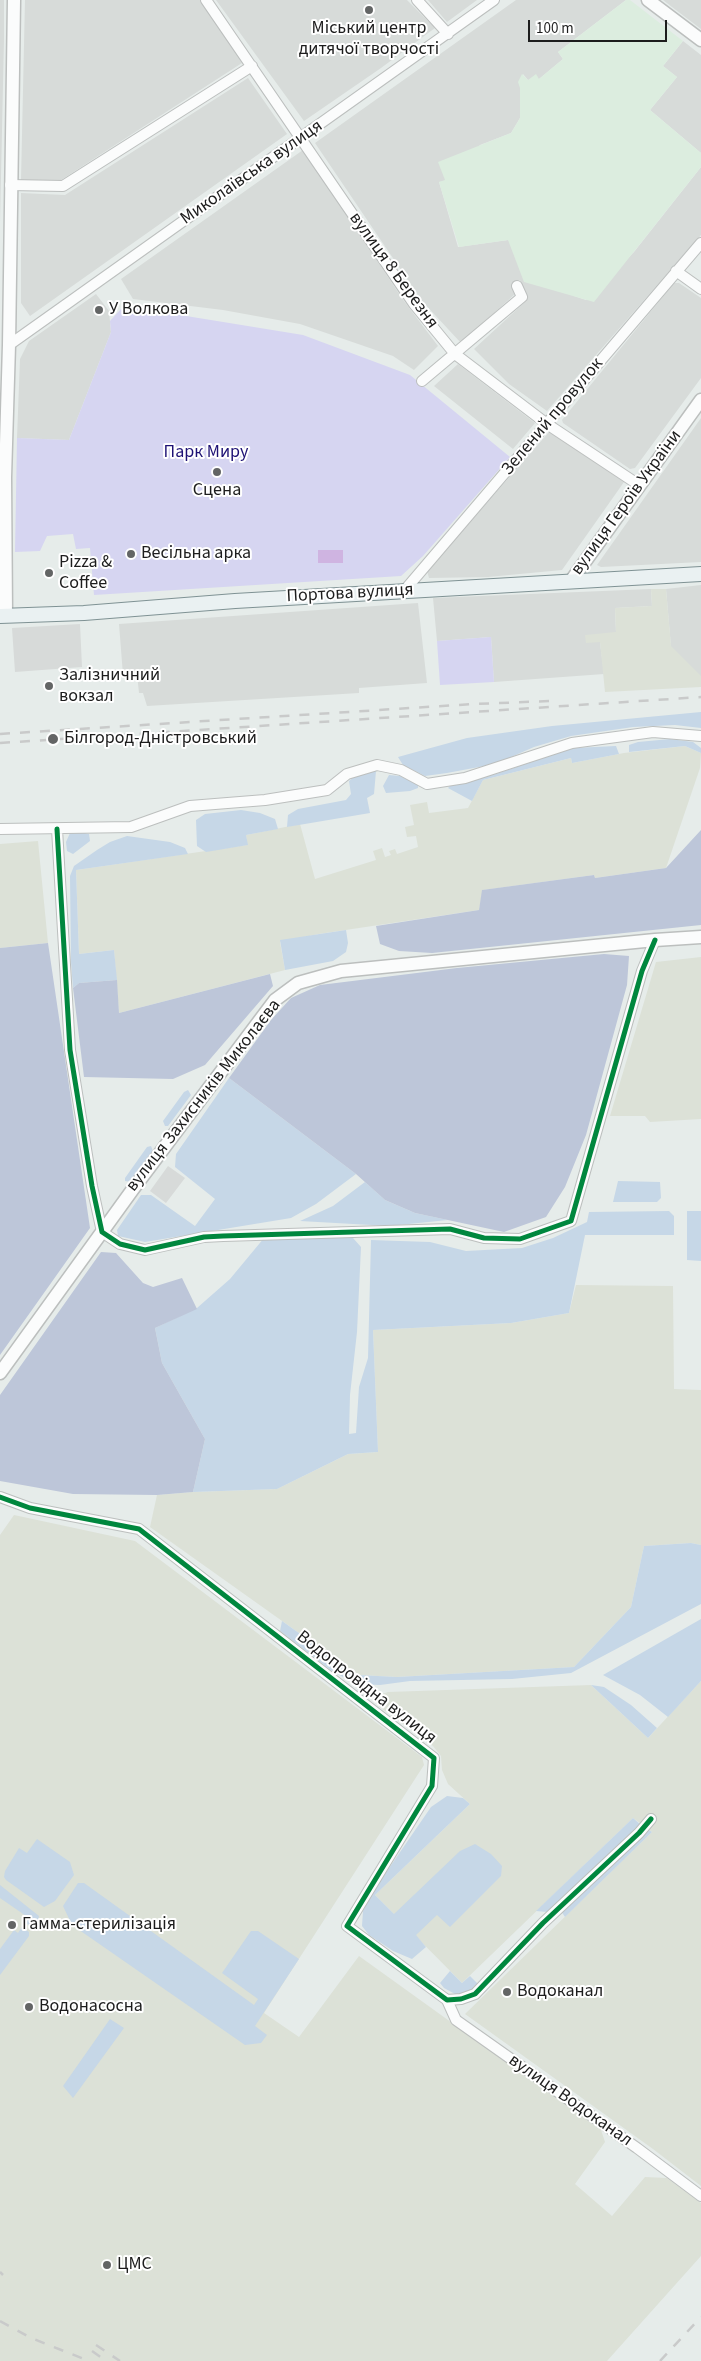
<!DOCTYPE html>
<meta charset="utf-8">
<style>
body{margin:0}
#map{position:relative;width:701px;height:2361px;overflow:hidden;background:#e6ecea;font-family:"Source Sans 3",sans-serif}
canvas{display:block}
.scale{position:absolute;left:528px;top:20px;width:139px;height:22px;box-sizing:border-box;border:2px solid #1d1d1d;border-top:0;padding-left:6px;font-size:15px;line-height:18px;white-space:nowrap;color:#1d1d1d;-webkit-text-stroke:4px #fff;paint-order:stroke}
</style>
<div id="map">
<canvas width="701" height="2361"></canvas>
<div class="scale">100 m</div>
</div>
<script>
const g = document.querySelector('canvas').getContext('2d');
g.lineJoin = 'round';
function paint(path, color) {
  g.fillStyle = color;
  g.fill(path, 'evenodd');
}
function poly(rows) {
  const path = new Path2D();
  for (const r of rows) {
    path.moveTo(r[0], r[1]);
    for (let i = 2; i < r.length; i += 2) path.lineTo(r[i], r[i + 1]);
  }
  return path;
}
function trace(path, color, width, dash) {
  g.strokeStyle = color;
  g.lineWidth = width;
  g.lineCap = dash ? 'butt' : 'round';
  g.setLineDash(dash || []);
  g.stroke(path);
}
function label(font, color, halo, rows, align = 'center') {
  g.font = font + ' "Source Sans 3",sans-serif';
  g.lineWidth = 4;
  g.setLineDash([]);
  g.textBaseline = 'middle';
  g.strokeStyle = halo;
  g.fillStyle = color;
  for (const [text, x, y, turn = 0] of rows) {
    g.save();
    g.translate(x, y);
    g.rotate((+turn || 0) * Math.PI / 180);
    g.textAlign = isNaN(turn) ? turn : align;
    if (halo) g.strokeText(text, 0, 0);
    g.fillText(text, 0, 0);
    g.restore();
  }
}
paint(poly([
 [0,0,4,0,4,39,0,222],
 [25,0,200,0,242,63,61,180,21,180],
 [216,0,407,0,435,28,381,68,304,121],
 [428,0,477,0,447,22],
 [516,0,626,0,558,52,563,59,539,79,528,80,523,74,520,118,511,133,480,145,445,181,439,182,458,247,508,240,574,296,586,300,634,252,701,167,701,235,547,411,509,384,474,349,526,301,520,280,512,283,515,294,461,343,422,301,315,143],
 [663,0,701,0,701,29,672,7],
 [683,41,701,55,701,153,650,110,677,77,663,66],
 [248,78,287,134,30,316,21,303,21,193,65,195],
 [303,150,404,301,438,346,414,370,393,356,300,324,223,310,133,299,121,279],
 [674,283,679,283,701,298,701,378,635,468,630,469,563,423,562,420],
 [96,294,109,311,111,332,69,440,17,438,20,359,29,341],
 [458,364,535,423,513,449,434,386],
 [701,418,701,562,601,567,597,565],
 [549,432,624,482,562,570,488,577,429,578,427,571],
 [701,585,701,676,699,676,671,647,666,589],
 [651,589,652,606,615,608,616,632,600,642,604,674,494,682,491,637,437,641,433,598],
 [418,603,427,683,359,688,359,693,147,706,143,693,139,693,137,674,123,675,119,624]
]), '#d7dbd9');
paint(poly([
 [626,0,630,0,683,41,663,66,677,77,650,110,701,153,701,167,594,302,524,282,508,240,459,247,439,182,445,180,438,162,511,133,520,118,520,88,518,82,522,74,528,80,536,74,539,79,563,59,558,52]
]), '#dceddf');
paint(poly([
 [651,589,666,589,671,646,701,676,701,687,605,692,600,642,586,643,585,635,616,632,615,608,652,606],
 [685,746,701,753,700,768,666,868,595,878,594,875,483,890,479,910,319,934,280,942,285,970,119,1013,114,950,79,954,76,870,247,845,246,835,300,824,315,879,376,860,373,851,382,848,385,857,391,855,389,851,395,849,397,854,418,847,416,836,407,837,405,827,414,825,410,805,427,802,429,813,468,808,483,780,571,758,572,763,624,753],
 [38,841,48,943,0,948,0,844],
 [701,957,701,1119,650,1122,645,1116,610,1116,656,962],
 [576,1285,673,1286,674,1389,701,1390,701,1545,691,1543,644,1546,631,1607,574,1667,397,1677,358,1675,150,1527,157,1495,193,1492,277,1489,348,1454,378,1452,373,1330,511,1323,569,1313],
 [14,1515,135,1541,422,1757,424,1765,264,2013,299,2037,359,1956,601,2130,605,2142,575,2184,612,2216,645,2177,667,2178,701,2203,701,2256,607,2361,0,2361,0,1535],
 [701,1681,701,2186,653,2149,465,2014,652,1832,633,1818,462,1983,375,1895,470,1804,448,1784,442,1770,441,1756,433,1746,377,1705,376,1696,388,1692,591,1685,648,1738]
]), '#dce1d7');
paint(poly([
 [80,624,82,667,15,672,12,628],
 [168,1166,185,1178,166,1203,150,1191]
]), '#d7dad9');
paint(poly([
 [701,712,701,728,675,725,633,727,571,736,534,747,495,764,447,773,425,776,403,765,398,757,467,738,552,726],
 [670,739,693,742,701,748,701,753,685,746,629,752,629,745,638,742],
 [616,746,619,754,572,763,571,758,483,780,472,801,448,788,452,784,496,774,573,748],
 [376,771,374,794,367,798,370,813,287,827,288,815,298,809,346,800,351,794,349,781,356,775],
 [389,775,400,776,418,785,418,788,410,791,386,793,383,786],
 [241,810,260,813,275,819,278,829,246,835,248,845,206,852,197,846,196,820,205,814],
 [80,832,89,834,90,841,73,854,67,851,66,842,70,833],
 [127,836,170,842,185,848,188,854,76,870,79,954,114,950,117,980,79,983,73,988,71,962,70,876,74,866,97,850,110,842],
 [346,930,348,943,346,952,333,961,285,970,280,940],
 [229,1078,356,1174,316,1204,291,1218,145,1242,118,1236,117,1230,141,1195,151,1195,195,1226,215,1199,175,1167,176,1154],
 [188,1090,191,1095,168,1126,165,1126,163,1121,184,1092],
 [151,1146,153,1151,132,1182,125,1181,125,1178,147,1147],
 [618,1181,660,1182,661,1198,657,1202,613,1202],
 [365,1182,385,1200,415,1213,448,1220,389,1226,300,1221,333,1206],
 [669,1211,674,1216,674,1235,585,1235,569,1313,511,1323,373,1330,378,1452,348,1454,277,1489,193,1492,205,1439,162,1363,155,1328,197,1308,230,1279,269,1232,353,1238,361,1247,357,1332,350,1395,349,1434,356,1433,359,1387,368,1358,371,1240,430,1242,466,1251,522,1248,553,1238,587,1222,589,1212],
 [687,1211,701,1211,701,1261,687,1260],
 [691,1543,701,1545,701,1604,571,1673,512,1679,410,1681,380,1685,356,1684,332,1671,280,1631,282,1621,358,1675,397,1677,574,1667,631,1607,644,1546],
 [701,1619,701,1681,668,1717,640,1695,603,1675],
 [591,1685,604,1687,631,1705,657,1728,648,1738],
 [447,1796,463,1798,470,1804,375,1895,394,1914,460,1851,475,1844,491,1854,502,1866,501,1876,450,1927,437,1915,416,1935,426,1947,412,1959,393,1951,369,1935,362,1926,363,1911,374,1890,431,1807],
 [633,1818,640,1824,639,1828,547,1912,536,1911],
 [649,1830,652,1832,565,1917,561,1911],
 [37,1839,70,1862,74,1875,55,1901,44,1907,6,1880,4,1877,5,1871,19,1848,27,1853],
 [78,1883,84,1883,254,2005,258,1999,222,1973,251,1931,258,1931,299,1959,255,2026,267,2035,261,2043,245,2045,72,1925,63,1906],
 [0,1885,39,1916,38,1922,33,1927,25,1923,29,1918,0,1898],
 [22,1927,29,1932,29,1936,0,1975,0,1949,14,1930,18,1933],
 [450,1971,462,1983,470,1976,478,1984,468,1993,455,1994,444,1988,440,1983],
 [110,2019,124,2028,73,2098,63,2086]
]), '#c6d7e7');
paint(poly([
 [701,830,701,925,432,953,399,951,380,944,376,926,479,910,482,890,594,875,595,878,666,868],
 [48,943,90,1228,0,1355,0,948],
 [604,954,629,956,627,985,586,1135,565,1187,546,1217,504,1232,415,1213,385,1200,356,1174,229,1078,271,1020,291,998,320,985,457,968],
 [270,974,273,986,205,1065,173,1079,84,1077,73,988,79,983,117,980,119,1013],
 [101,1252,116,1253,143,1283,153,1287,182,1278,197,1309,155,1328,162,1363,205,1439,193,1492,157,1495,73,1494,0,1481,0,1395]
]), '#bdc6d9');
paint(poly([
 [137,308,303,335,410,375,510,457,423,556,401,576,94,595,90,548,76,549,73,534,47,536,40,551,15,552,17,438,69,440,111,332,110,321,121,309],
 [491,637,494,682,440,685,437,641]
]), '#d6d5f1');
paint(poly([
 [318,550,343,550,343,563,318,563]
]), '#cfb4e1');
const minor = poly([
 [206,0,414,304,455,354,547,424,639,485],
 [417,0,448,34],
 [10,185,63,186,252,66],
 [676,271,701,289],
 [9,345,494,0],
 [422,381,522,297,517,286],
 [404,591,701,243],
 [0,829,131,827,190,806,265,800,327,790,347,774,377,765,401,770,427,784,465,778,572,743,653,732,701,736],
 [57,829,70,1050,92,1186,102,1232,120,1244,145,1250,204,1237,223,1236,450,1229,484,1238,520,1239,571,1221,642,971,655,940],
 [0,1497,30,1508,139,1529,434,1758,432,1786,347,1926,447,2000,461,1999,475,1994,543,1923,639,1833,651,1819],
 [447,2000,456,2020,637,2148,701,2196]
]);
const tertiary = poly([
 [648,0,701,40],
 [571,581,701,400],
 [6,615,5,477,9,345,14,0],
 [0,1373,133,1189,275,1000,298,983,341,971,655,940,701,937]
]);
const secondary = poly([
 [0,616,84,613,235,601,701,574]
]);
trace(minor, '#bcbfbe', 12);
trace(tertiary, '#bcbfbe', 15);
trace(secondary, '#7f9294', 16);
trace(minor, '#fbfcfc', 10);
trace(tertiary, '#fbfcfc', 12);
trace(secondary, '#eaf1f2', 14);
trace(poly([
 [0,734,474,704,551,701],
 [0,743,701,697],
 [0,2272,3,2275],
 [0,2321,31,2338,89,2361],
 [96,2345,120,2361],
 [92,2351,106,2361],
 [660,2361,701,2317]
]), '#c9caca', 2.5, [10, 10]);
trace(poly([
 [57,829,70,1050,92,1186,102,1232,120,1244,145,1250,204,1237,223,1236,450,1229,484,1238,520,1239,571,1221,642,971,655,940],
 [0,1497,30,1508,139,1529,434,1758,432,1786,347,1926,447,2000,461,1999,475,1994,543,1923,639,1833,651,1819]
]), '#00873e', 5);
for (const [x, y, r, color] of [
 [369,10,5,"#636565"],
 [99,310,5,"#636565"],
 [217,472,5,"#636565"],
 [131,554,5,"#636565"],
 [49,573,5,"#636565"],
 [49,686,5,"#636565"],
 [53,739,6,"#636565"],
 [12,1925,5,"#636565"],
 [507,1992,5,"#636565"],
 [29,2007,5,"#636565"],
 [107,2265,5,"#636565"]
]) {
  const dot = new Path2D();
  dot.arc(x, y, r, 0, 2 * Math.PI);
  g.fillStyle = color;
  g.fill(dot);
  trace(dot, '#fff', 2);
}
label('18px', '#1d1d1d', '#fff', [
 ["Міський центр",369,29,"center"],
 ["дитячої творчості",369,50,"center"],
 ["У Волкова",109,310],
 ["Сцена",217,491,"center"],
 ["Весільна арка",141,554],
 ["Pizza &",59,563],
 ["Coffee",59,584],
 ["Залізничний",59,676],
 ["вокзал",59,697],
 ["Білгород-Дністровський",64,739],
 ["Гамма-стерилізація",22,1925],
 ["Водоканал",517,1992],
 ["Водонасосна",39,2007],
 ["ЦМС",117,2265]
], 'left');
label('18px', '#1d1d1d', '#fff', [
 ["Миколаївська вулиця",252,173,-35],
 ["вулиця 8 Березня",393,271,54],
 ["Зелений провулок",553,417,-50],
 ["вулиця Героїв України",627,503,-54],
 ["Портова вулиця",350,594,-3],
 ["вулиця Захисників Миколаєва",204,1096,-52],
 ["Водопровідна вулиця",366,1688,38],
 ["вулиця Водоканал",570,2101,35]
]);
label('18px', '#1e1275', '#fff', [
 ["Парк Миру",206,453]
]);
</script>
